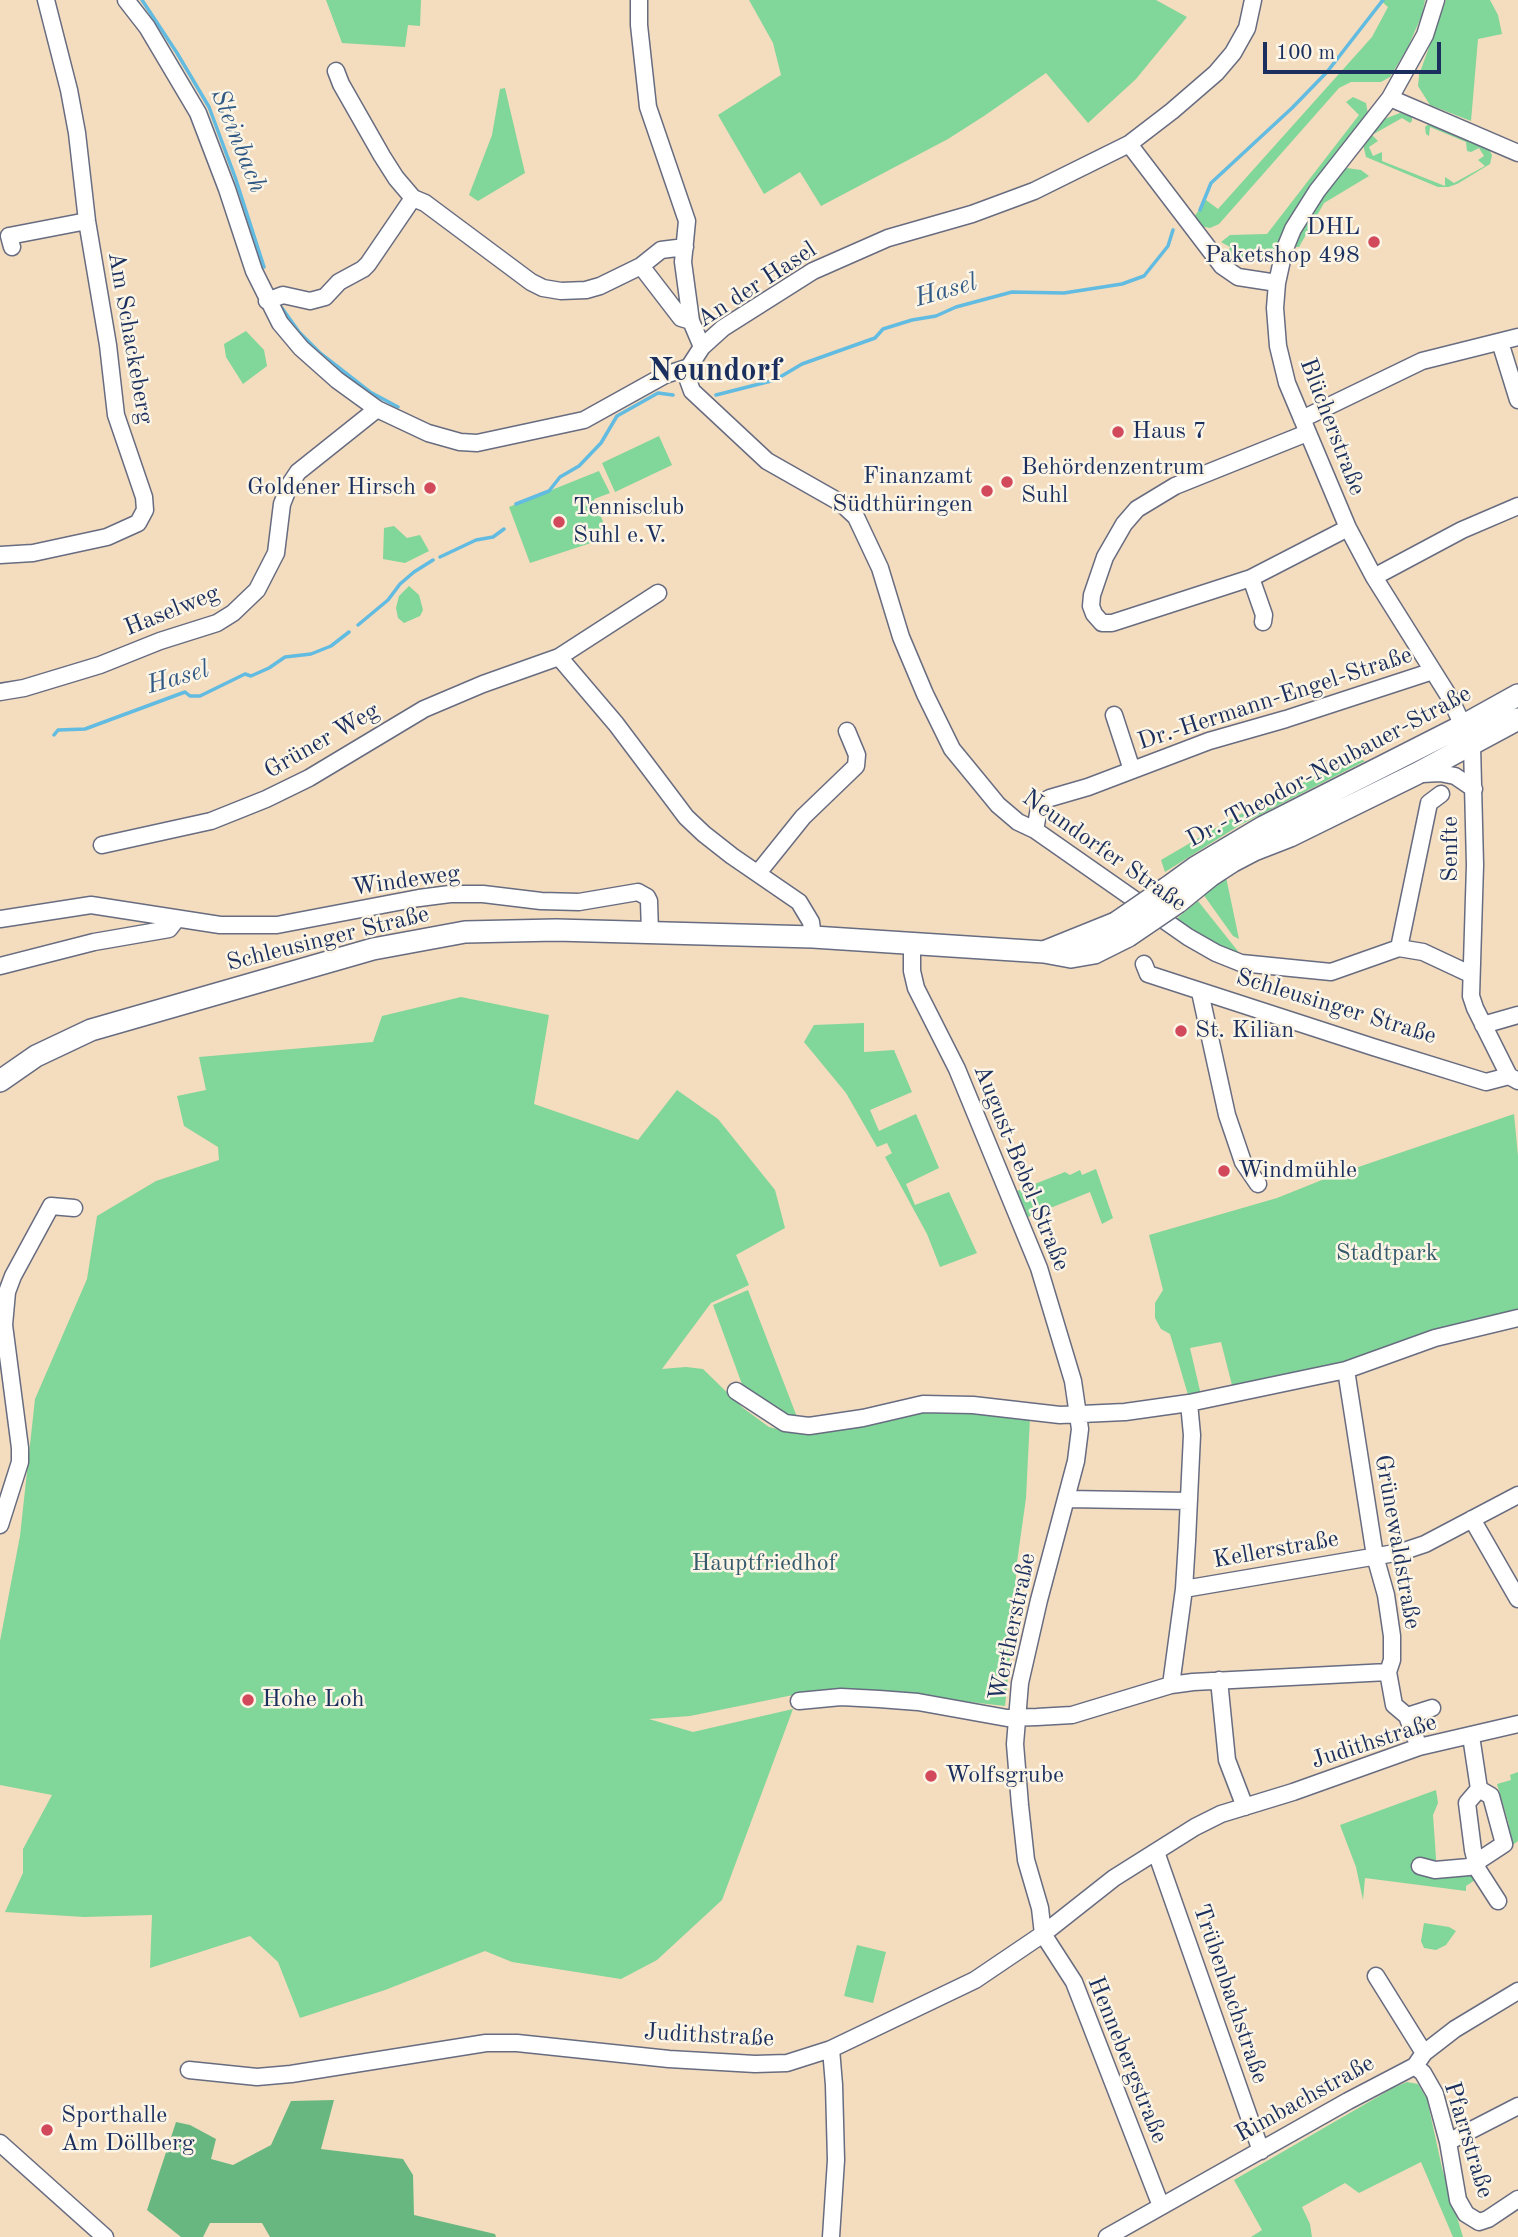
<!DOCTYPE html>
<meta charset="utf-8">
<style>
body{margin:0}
#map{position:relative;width:1518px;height:2237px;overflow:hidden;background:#f4dcbe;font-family:"Old Standard TT",serif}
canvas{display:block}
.scale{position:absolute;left:1263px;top:42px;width:178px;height:32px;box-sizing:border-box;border:4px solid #1b2f5e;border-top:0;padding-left:9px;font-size:21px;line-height:24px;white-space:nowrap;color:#1b2f5e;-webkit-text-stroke:5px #fcf5e5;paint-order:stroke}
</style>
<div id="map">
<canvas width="1518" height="2237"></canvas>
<div class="scale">100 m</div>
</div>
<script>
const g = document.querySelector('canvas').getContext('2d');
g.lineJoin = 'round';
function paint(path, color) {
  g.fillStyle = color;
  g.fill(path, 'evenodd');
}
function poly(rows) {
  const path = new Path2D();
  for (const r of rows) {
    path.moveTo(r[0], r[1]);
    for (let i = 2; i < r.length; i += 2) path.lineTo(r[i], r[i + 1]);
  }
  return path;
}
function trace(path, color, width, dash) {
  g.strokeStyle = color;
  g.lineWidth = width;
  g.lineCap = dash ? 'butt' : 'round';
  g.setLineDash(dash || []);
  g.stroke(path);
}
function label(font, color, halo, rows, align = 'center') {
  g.font = font + ' "Old Standard TT",serif';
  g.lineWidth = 5;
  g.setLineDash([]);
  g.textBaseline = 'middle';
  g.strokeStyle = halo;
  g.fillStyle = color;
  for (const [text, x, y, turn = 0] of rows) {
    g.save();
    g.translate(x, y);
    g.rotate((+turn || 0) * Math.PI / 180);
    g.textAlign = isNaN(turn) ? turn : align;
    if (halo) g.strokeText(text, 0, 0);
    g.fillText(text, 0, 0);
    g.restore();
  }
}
paint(poly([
 [326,0,421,0,420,26,408,25,405,47,342,43],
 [749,0,1156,0,1187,17,1136,79,1088,123,1046,73,984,116,948,139,821,206,800,172,764,194,718,115,781,75,773,43],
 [1380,0,1425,0,1422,15,1408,47,1390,77,1381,82,1351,82,1339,88,1219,224,1210,228,1200,226,1194,217,1206,200,1218,209,1372,37,1388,7],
 [1446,0,1490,0,1498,15,1502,34,1478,39,1471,121,1430,105,1418,86,1419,75],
 [505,88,525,173,478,201,469,195,492,135,500,89],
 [1353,97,1366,103,1368,114,1302,198,1273,254,1267,258,1242,264,1231,263,1221,257,1228,254,1230,247,1221,242,1230,235,1267,234,1359,115,1346,102],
 [1400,113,1412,116,1412,121,1410,123,1402,118,1372,135,1378,141,1369,147,1373,156,1382,152,1382,161,1445,186,1445,177,1454,183,1485,166,1478,160,1484,156,1479,148,1471,152,1467,151,1466,142,1430,127,1429,136,1426,134,1425,127,1430,123,1488,148,1492,155,1490,164,1457,184,1448,187,1438,187,1366,157,1363,144,1382,120],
 [1347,168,1361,170,1369,176,1324,203,1299,247,1296,247,1294,244,1303,227,1321,197],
 [246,331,264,350,267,366,243,384,226,357,224,344],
 [659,436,672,465,615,492,602,463],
 [599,471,610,493,594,499,609,537,530,563,509,507],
 [394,526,407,538,420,535,429,551,405,563,383,559,384,528],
 [409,586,419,595,423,610,420,616,404,623,398,618,396,608,399,596],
 [1353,757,1365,761,1240,825,1165,872,1161,860,1233,818],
 [1226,877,1239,939,1233,936,1203,894],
 [1198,901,1237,950,1242,957,1228,953,1175,920],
 [461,997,549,1015,534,1104,638,1140,677,1090,718,1119,775,1190,785,1228,736,1255,749,1285,711,1303,662,1369,686,1367,703,1369,743,1408,769,1427,795,1433,849,1429,923,1413,964,1410,1030,1418,1026,1498,1017,1562,1012,1639,1005,1706,865,1690,808,1692,690,1716,649,1719,693,1732,793,1709,722,1900,657,1960,621,1979,512,1962,485,1951,385,1990,300,2018,278,1962,250,1936,150,1968,152,1915,84,1917,5,1912,23,1873,23,1849,52,1795,0,1785,0,1641,20,1536,35,1399,87,1279,97,1216,156,1181,219,1160,218,1147,184,1126,177,1096,206,1090,199,1057,373,1042,382,1016],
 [864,1023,864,1052,894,1050,912,1092,870,1110,879,1131,916,1114,939,1168,906,1184,915,1205,949,1192,977,1253,940,1267,927,1234,885,1157,892,1153,887,1143,877,1147,846,1093,804,1042,814,1025],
 [1514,1114,1518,1156,1518,1314,1344,1367,1233,1389,1221,1342,1190,1348,1201,1395,1189,1398,1170,1334,1161,1329,1155,1318,1155,1303,1163,1290,1149,1235,1277,1198,1332,1176],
 [1096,1169,1113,1218,1102,1224,1090,1192,1028,1217,1017,1191,1065,1172,1070,1175,1080,1170,1082,1175],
 [748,1290,797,1417,787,1418,743,1387,713,1305],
 [1518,1772,1518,1841,1510,1847,1502,1828,1509,1825,1497,1784,1511,1780,1510,1775],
 [1436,1790,1438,1803,1433,1815,1437,1873,1474,1870,1478,1878,1466,1886,1466,1891,1365,1878,1363,1900,1356,1867,1340,1825],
 [1424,1923,1449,1927,1456,1931,1446,1945,1436,1950,1424,1948,1421,1941],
 [857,1945,886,1952,873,2003,844,1996],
 [1407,2082,1418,2084,1427,2099,1442,2168,1463,2237,1453,2237,1421,2162,1359,2193,1345,2183,1302,2207,1310,2224,1312,2237,1251,2237,1262,2230,1234,2180,1393,2088]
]), '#81d699');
paint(poly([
 [334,2100,321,2149,403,2159,413,2175,414,2215,495,2234,496,2237,270,2237,262,2223,210,2223,203,2237,181,2237,147,2210,176,2122,190,2125,216,2139,211,2159,233,2165,271,2145,291,2101]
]), '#68b781');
trace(poly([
 [142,0,177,53,209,107,235,177,264,267],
 [1200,210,1211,183,1292,108,1327,72,1383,0],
 [282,308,299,332,320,353,370,392,398,407],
 [716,395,775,380,802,364,875,338,883,329,912,320,936,316,956,307,1012,292,1064,293,1122,284,1144,276,1168,246,1173,230],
 [516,504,549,491,560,477,579,466,601,443,617,416,658,393,673,395],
 [440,557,476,540,493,537,504,529],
 [358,625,388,600,400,584,414,572,433,560],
 [54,735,58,730,85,729,185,692,190,696,200,696,245,674,251,676,269,668,285,657,311,654,331,646,349,632]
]), '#62bbe0', 3.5);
const minor = poly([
 [126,0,147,27,198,113,227,189,254,271,280,323,301,348,337,380,377,409,428,433,460,442,477,443,584,420,665,375,689,367,702,347,723,328,813,271,888,238,972,214,1034,191,1129,144,1172,111,1216,73,1233,53,1247,28,1253,0],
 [639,0,639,25,648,107,687,221,683,262,691,321,702,347],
 [1436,0,1425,35,1390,98,1317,191,1293,229,1284,251,1277,283,1275,308,1278,346,1287,383,1348,528,1374,577,1450,698,1472,745,1475,865,1471,996,1475,1008,1509,1076],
 [336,71,341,84,382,156,396,178,413,198,425,203,531,282,543,288,561,291,586,290,600,286,641,266],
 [1390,98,1518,153],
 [1129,144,1222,266,1238,277,1277,283],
 [12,247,9,236,87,221],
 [685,247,661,250,641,266,681,318,691,321],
 [267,301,283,295,310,301,325,297,339,282,363,269,368,264,413,198],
 [1500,342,1518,400],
 [689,367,688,380,692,391,767,461,841,503,856,517,880,568,901,637,925,694,952,749,998,805,1018,822,1035,830,1188,937,1216,953,1241,963,1331,972,1399,948,1423,952,1470,974],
 [1302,419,1422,361,1518,337],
 [1307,433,1175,486,1137,509,1124,524,1105,557,1092,595,1091,606,1094,614,1102,623,1112,623,1251,578,1348,528],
 [0,555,33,553,107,537,138,523,145,510,144,497,116,415,108,345,87,221,77,133,69,90,46,0],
 [1374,577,1462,530,1518,506],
 [1251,578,1264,615,1263,622],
 [559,657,658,593],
 [0,692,24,688,100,665,160,641,217,623,233,613,257,590,276,553,282,504,290,484,298,472,377,409],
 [1114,715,1132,770],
 [1422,774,1440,773,1455,776,1474,789],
 [1035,830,1040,803,1050,798,1088,787,1209,741,1286,719,1433,671],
 [102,845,211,821,266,799,309,778,424,709,483,684,559,657,616,724,686,817,704,834,732,856,799,902,811,922,813,937],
 [758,873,803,817,856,766,857,755,847,731],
 [0,919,91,905,220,925,277,925,419,898,450,894,483,894,541,901,579,902,638,892,647,897,649,901,650,933],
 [912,943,912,971,916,988,957,1069,1039,1268,1073,1381,1080,1429,1076,1461,1039,1600,1020,1683,1015,1744,1020,1805,1026,1860,1040,1908,1043,1934,1074,1982,1161,2206],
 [1399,948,1429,803,1441,794],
 [1144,964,1148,974,1373,1047,1486,1082,1509,1076,1518,1081],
 [0,966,94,942,169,929,176,920],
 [1200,992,1227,1115,1243,1162,1258,1184],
 [1483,1025,1518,1015],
 [1346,1370,1375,1556,1386,1595,1392,1636,1392,1660,1388,1672,1394,1705,1407,1716],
 [736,1391,785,1423,809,1426,863,1418,923,1404,973,1405,1060,1415,1125,1412,1189,1403,1346,1370,1435,1338,1518,1318],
 [1067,1499,1189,1501],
 [1472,1519,1518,1599],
 [0,1525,20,1462,20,1448,4,1325,7,1292,13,1276,51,1206,74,1208],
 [1184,1589,1401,1552,1425,1544,1518,1495],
 [1219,1680,1227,1760,1245,1807],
 [1171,1685,1184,1589,1187,1541,1192,1435,1189,1403],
 [799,1701,841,1697,879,1699,918,1702,1007,1718,1037,1717,1072,1715,1171,1685,1193,1682,1388,1672],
 [1471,1736,1479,1789,1467,1803,1473,1850,1478,1870,1498,1901],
 [1419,1747,1407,1716,1432,1708],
 [1156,1852,1261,2151],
 [1420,1866,1435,1870,1469,1867,1504,1844,1491,1796,1479,1789],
 [1376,1976,1424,2053],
 [831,2049,834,2085,836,2160,831,2237],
 [1415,2066,1423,2073,1435,2094,1448,2142,1458,2200,1466,2214,1479,2222,1488,2219,1518,2199],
 [189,2070,257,2077,291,2074,486,2043,517,2043,669,2059,755,2064,787,2063,831,2049,975,1980,1043,1934,1114,1878,1195,1827,1221,1814,1293,1792,1419,1747,1518,1724],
 [1448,2142,1518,2106],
 [0,2143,105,2237],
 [1107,2237,1348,2101,1415,2066,1424,2053,1455,2029,1518,1991]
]);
const major = poly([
 [1167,888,1196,867,1263,827,1464,725,1518,695],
 [1178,902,1210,876,1233,861,1254,850,1290,836,1416,774,1518,719],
 [1044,952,1116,923],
 [0,1081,36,1056,91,1030,373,949,465,932,556,930,813,937,1044,952,1071,957,1094,953,1128,936]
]);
trace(minor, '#676c80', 19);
trace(major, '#676c80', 24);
trace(minor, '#fff', 16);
trace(major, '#fff', 21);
const majorBridge = poly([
 [1116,923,1167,888],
 [1128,936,1178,902]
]);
trace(majorBridge, '#676c80', 24, []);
trace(majorBridge, '#fff', 21);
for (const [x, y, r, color] of [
 [1374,242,7,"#d1495b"],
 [1118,432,7,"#d1495b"],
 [1007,482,7,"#d1495b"],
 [430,488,7,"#d1495b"],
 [987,491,7,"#d1495b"],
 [559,522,7,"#d1495b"],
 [1181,1031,7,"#d1495b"],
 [1224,1171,7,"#d1495b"],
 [248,1700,7,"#d1495b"],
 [931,1776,7,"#d1495b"],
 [47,2130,7,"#d1495b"]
]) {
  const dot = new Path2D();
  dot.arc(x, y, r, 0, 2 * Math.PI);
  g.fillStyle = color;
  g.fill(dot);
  trace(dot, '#fcf5e5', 2.5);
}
label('24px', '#1b2f5e', '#fcf5e5', [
 ["DHL",1360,228,"right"],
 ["Paketshop 498",1360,256,"right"],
 ["Haus 7",1132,432],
 ["Behördenzentrum",1021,468],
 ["Suhl",1021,496],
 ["Finanzamt",973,477,"right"],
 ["Südthüringen",973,505,"right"],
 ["Goldener Hirsch",416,488,"right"],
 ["Tennisclub",573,508],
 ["Suhl e.V.",573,536],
 ["St. Kilian",1195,1031],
 ["Windmühle",1238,1171],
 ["Hohe Loh",262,1700],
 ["Wolfsgrube",945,1776],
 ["Sporthalle",61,2116],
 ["Am Döllberg",61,2144]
], 'left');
label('24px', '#1b2f5e', '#fcf5e5', [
 ["An der Hasel",757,285,-33],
 ["Am Schackeberg",130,338,80],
 ["Blücherstraße",1332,427,69],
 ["Haselweg",172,611,-22],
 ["Dr.-Hermann-Engel-Straße",1275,699,-18],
 ["Grüner Weg",322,741,-30],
 ["Dr.-Theodor-Neubauer-Straße",1329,767,-28],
 ["Senfte",1451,849,-90],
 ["Neundorfer Straße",1104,851,35],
 ["Windeweg",406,881,-8],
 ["Schleusinger Straße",328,939,-14],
 ["Schleusinger Straße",1336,1007,17],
 ["August-Bebel-Straße",1021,1168,68],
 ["Grünewaldstraße",1397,1542,80],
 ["Kellerstraße",1276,1550,-10],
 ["Wertherstraße",1013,1627,-78],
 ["Judithstraße",1374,1742,-18],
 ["Trübenbachstraße",1230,1994,71],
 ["Judithstraße",709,2036,3],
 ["Hennebergstraße",1127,2060,68],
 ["Rimbachstraße",1305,2099,-29],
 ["Pfarrstraße",1468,2140,73]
]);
label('24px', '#34596d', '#fcf5e5', [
 ["Stadtpark",1387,1254],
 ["Hauptfriedhof",764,1564]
]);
label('italic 26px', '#305985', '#fcf5e5', [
 ["Steinbach",238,141,68],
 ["Hasel",946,291,-16],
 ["Hasel",178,678,-16]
]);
label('bold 32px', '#1b2f5e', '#fcf5e5', [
 ["Neundorf",715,372]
]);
</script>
